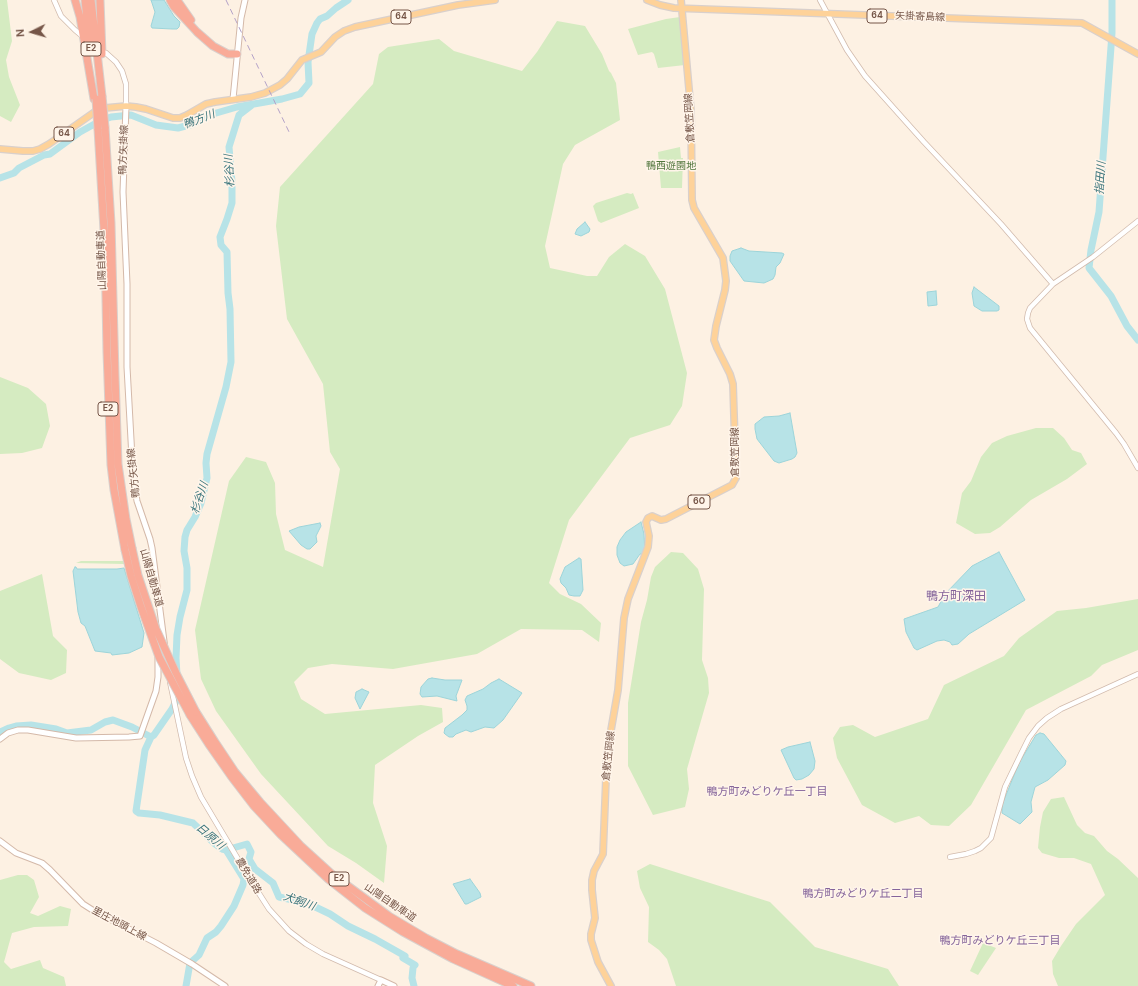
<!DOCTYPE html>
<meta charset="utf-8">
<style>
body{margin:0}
#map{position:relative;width:1138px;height:986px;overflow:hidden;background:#fdf1e3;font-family:"DM Sans",sans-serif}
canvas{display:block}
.north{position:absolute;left:12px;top:12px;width:40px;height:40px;-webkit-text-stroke:3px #fff5ea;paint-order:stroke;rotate:265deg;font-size:11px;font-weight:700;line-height:16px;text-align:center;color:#765648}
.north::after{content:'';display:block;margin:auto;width:14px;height:18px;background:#765648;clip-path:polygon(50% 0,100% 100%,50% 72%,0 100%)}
</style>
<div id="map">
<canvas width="1138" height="986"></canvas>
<div class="north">N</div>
</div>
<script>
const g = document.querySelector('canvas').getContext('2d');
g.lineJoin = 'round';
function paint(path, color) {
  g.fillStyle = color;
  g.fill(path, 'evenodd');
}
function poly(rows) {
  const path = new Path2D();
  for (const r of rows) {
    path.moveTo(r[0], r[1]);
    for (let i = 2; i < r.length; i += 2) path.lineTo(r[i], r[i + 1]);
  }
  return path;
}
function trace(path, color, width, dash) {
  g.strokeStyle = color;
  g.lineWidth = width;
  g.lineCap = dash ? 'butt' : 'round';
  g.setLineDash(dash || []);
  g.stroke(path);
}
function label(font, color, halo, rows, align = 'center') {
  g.font = font + ' "DM Sans","Noto Sans JP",sans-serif';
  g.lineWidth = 3;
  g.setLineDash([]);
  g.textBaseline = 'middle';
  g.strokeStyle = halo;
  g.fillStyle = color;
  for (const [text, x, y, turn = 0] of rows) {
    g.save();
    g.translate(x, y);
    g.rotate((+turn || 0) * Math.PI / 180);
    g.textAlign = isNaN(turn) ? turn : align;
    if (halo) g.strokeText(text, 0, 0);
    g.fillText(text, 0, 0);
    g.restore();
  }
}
paint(poly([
 [0,0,7,0,12,41,6,60,9,77,20,105,11,122,0,116],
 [680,17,685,65,658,68,654,54,652,52,638,55,628,29,666,19],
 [557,21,585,26,602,54,609,71,611,73,616,83,620,120,575,145,563,164,545,246,550,268,587,276,597,276,609,257,625,244,645,256,665,289,687,373,682,406,670,425,630,438,569,520,549,583,560,594,581,604,601,623,599,642,582,630,521,629,477,654,393,669,332,664,308,668,294,682,301,699,325,714,421,705,442,708,443,722,418,736,375,765,373,803,387,846,384,883,356,863,328,846,261,774,216,711,201,679,195,630,229,481,246,457,266,462,275,483,276,514,285,550,323,567,340,469,330,452,323,384,287,319,276,226,280,187,373,84,379,54,388,47,439,39,454,51,522,71,537,52],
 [680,147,681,158,683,158,682,188,661,188,658,152],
 [627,193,631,194,633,193,639,208,601,223,598,221,593,206,596,203],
 [0,377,28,388,46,404,50,426,42,448,22,453,0,454],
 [1036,428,1053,428,1064,438,1072,450,1081,453,1087,464,1067,479,1031,500,1000,527,990,533,975,534,956,523,962,493,971,481,981,457,992,443,1007,436],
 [671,552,683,553,698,569,704,589,702,660,708,678,709,693,687,769,689,789,685,807,653,815,628,766,628,703,641,622,647,600,651,577,655,567],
 [81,561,123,561,124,564,76,563],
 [42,574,53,636,67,650,66,673,51,680,19,673,0,659,0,591],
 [1138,599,1138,650,1102,665,1091,676,1026,710,971,805,949,826,931,825,919,816,895,823,862,805,837,758,833,738,840,727,853,725,875,737,928,719,944,685,1004,656,1019,638,1057,611,1086,608],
 [1064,797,1077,825,1085,833,1094,836,1107,851,1118,859,1138,878,1138,986,1058,986,1053,974,1052,961,1061,946,1076,924,1105,895,1091,864,1074,858,1059,858,1042,853,1038,848,1040,827,1043,812,1051,799],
 [650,864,770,902,815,947,888,969,899,986,676,986,667,959,659,950,648,942,649,907,640,888,637,871],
 [18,875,27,875,34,880,39,897,30,913,38,916,60,906,71,909,68,926,34,927,12,933,4,962,11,969,40,960,43,968,64,977,66,986,0,986,0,880],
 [983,943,996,948,978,975,970,971]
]), '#d5ebc1');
const water = poly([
 [151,0,164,0,174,16,180,22,179,27,177,29,172,29,152,28,151,26,155,12,151,0],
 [585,222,590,229,589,232,581,236,575,234,577,229,585,222],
 [741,248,749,251,782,253,784,254,780,263,776,267,775,275,773,279,764,283,744,281,730,261,730,256,732,251,741,248],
 [974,287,999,306,999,310,997,311,982,311,974,306,972,293,974,287],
 [936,291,937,305,928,306,927,292,936,291],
 [790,413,797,453,795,457,792,459,779,463,774,461,757,439,755,429,755,424,764,417,779,416,790,413],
 [641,522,644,534,645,554,640,554,633,564,624,566,620,563,617,555,617,547,620,540,626,532,641,522],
 [320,523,321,526,316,536,317,542,310,549,307,549,301,545,289,531,299,527,320,523],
 [999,552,1025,600,969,634,958,644,952,645,950,642,944,640,937,641,917,650,914,648,906,632,904,619,938,607,945,594,972,566,999,552],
 [579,558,581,559,583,590,580,596,574,596,569,595,566,588,561,583,560,579,565,567,579,558],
 [75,567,76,567,77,569,117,569,124,568,144,633,142,647,129,653,112,655,111,653,95,651,85,626,81,623,78,612,73,571,75,567],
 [432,678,445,680,462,680,456,696,457,701,437,696,422,697,420,694,421,687,428,679,432,678],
 [499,679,522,693,503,720,494,728,485,727,471,732,466,730,456,734,453,737,449,737,445,734,444,733,445,728,462,715,467,710,467,706,465,700,467,696,483,689,491,683,499,679],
 [362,689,369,692,360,709,355,698,356,692,362,689],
 [1040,733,1044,734,1066,761,1065,765,1048,780,1035,787,1031,802,1032,812,1020,824,1002,813,1002,805,1019,763,1036,735,1040,733],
 [810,742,815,761,814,769,809,775,802,779,796,780,794,778,781,750,788,747,810,742],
 [470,879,480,893,481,897,467,904,465,904,453,884,470,879]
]);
paint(water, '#b7e3e7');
trace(water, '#9dd4d9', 1);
trace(poly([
 [1112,0,1112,33,1099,212,1091,250,1089,268,1111,296,1127,326,1138,340],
 [0,178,14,173,19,168,44,155,50,154,80,132,100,121,111,117,131,115,156,125,178,128,193,124,206,116,237,107,282,99,300,94,309,83,308,62,312,34,317,23,320,19,327,16,336,8,348,0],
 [177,675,176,658,177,635,180,617,187,590,187,568,184,551,185,537,187,530,195,517,201,503,207,478,206,463,207,454,226,387,231,362,230,309,228,293,227,252,221,245,220,237,227,219,232,203,232,182,229,147,239,115,252,105],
 [178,690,177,699,172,709,154,735,151,737,145,750,136,811,139,813,160,815,193,823,215,844,222,849,226,850,244,879,243,885,234,906,221,926,216,932,207,938,199,955,190,963,186,986],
 [0,732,9,728,16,726,31,725,56,729,67,733,91,730,105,722,113,720,132,727,151,737],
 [226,850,247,844,251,852,249,859,255,869,273,883,279,897,307,903,330,914,348,926,375,939,405,956,403,958,415,965],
 [413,968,412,978,414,986]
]), '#b7e3e7', 7);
const tertiary = poly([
 [54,0,61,16,75,30,81,35],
 [820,0,847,50,865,76,924,142,1001,224,1053,284],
 [106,53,116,62,122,71,126,84,126,106],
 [1138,221,1093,257,1053,284,1030,308,1028,313,1027,319,1030,328,1116,433,1124,444,1138,468],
 [166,655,168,671],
 [170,682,186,758,192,776,201,797,251,881,269,909,289,931,306,944,323,954,381,980],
 [950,857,966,854,975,851,981,848,991,838,1005,787,1021,754,1029,738,1038,726,1047,718,1061,709,1138,674]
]);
const secondary = poly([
 [233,99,241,18,245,0],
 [0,739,8,733,18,730,28,730,76,738,129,737,140,736,156,691,158,677,158,656,161,651,165,649,152,548,150,539,137,501,133,476,127,367,127,284,123,192,126,106],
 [0,841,16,853,42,863,50,870,83,904,94,911,156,943,192,964,225,986],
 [378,986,381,980,394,986]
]);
const primary = poly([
 [647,0,660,5,674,8,1082,23,1138,54],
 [0,149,23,151,33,151,40,149,49,144,96,111,105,108,126,106,136,107,146,109,173,118,180,118,187,115,206,104,215,102,251,97,265,93,280,85,287,79,302,60,321,52,335,37,344,31,355,27,458,5,495,0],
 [611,986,598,962,591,940,591,934,595,918,592,890,592,880,594,871,603,854,607,753,618,690,624,618,628,599,648,547,649,536,646,522,648,518,652,516,661,520,666,519,732,485,736,478,733,384,730,374,717,348,714,340,716,326,725,290,726,281,725,273,723,258,694,208,692,200,691,111,681,0]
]);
const motorway = poly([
 [75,0,80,17,94,99],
 [85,0,90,47],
 [91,0,102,96],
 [100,0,102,54],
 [170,0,174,7,197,32,213,46,228,54,237,54],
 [177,0,191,20],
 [105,127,111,223,115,375,118,464,126,519,132,548],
 [98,129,105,247,107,352,111,465,114,490,125,550],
 [196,712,215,742,235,772,260,802,300,845,333,875,389,916,426,938,457,954,531,986],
 [190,715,210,746,231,776,254,806,281,835,328,879,365,908,403,932,453,959,513,986]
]);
trace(tertiary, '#d1baac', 6);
trace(secondary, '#d4b9a9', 7);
trace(primary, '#d9d0cc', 8);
trace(motorway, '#d9d0cc', 9);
trace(tertiary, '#fff', 4.5);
trace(secondary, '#fff', 5);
trace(primary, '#fed299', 5.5);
trace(motorway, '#f9ab98', 7);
trace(poly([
 [226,0,290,134]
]), '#b3a1c7', 1, [6, 4]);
const motorwayBridge = poly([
 [102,96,105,127],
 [96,99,98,129],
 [132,548,138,575,156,629,176,673,196,712],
 [125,550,131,576,141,607,159,657,190,715]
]);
trace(motorwayBridge, '#d9d0cc', 9, []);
trace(motorwayBridge, '#f9ab98', 7);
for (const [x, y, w] of [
 [877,16,20],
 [401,17,20],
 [91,49,20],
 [64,134,20],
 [108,409,20],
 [699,502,22],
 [339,879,20]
]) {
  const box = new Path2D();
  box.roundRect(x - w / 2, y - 7, w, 14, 3);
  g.fillStyle = '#fff5ea';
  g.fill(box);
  trace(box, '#765648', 1);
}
label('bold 9px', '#765648', null, [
 ["64",877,16],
 ["64",401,17],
 ["E2",91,49],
 ["64",64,134],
 ["E2",108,409],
 ["60",699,502],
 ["E2",339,879]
]);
label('10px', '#765648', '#fff5ea', [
 ["矢掛寄島線",920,17,2],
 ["倉敷笠岡線",690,118,-93],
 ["鴨方矢掛線",124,150,-88],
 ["山陽自動車道",102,260,-92],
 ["倉敷笠岡線",735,452,-90],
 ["鴨方矢掛線",134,473,-96],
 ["山陽自動車道",151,578,74],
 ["倉敷笠岡線",609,756,-84],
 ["農免道路",248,876,59],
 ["山陽自動車道",390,903,34],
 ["里庄地頭上線",119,924,28]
]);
label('10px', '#52763d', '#fff5ea', [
 ["鴨西遊園地",671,166]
]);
label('italic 11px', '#3b757c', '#fff5ea', [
 ["鴨方川",199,120,-21],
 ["杉谷川",230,171,-93],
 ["指田川",1101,178,-86],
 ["杉谷川",200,498,-72],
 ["日原川",210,837,40],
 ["犬飼川",299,902,19]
]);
label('11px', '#84639a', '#fff5ea', [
 ["鴨方町みどりケ丘一丁目",767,792],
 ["鴨方町みどりケ丘二丁目",863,894],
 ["鴨方町みどりケ丘三丁目",1000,941]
]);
label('12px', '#84639a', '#fff5ea', [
 ["鴨方町深田",956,597]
]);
</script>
